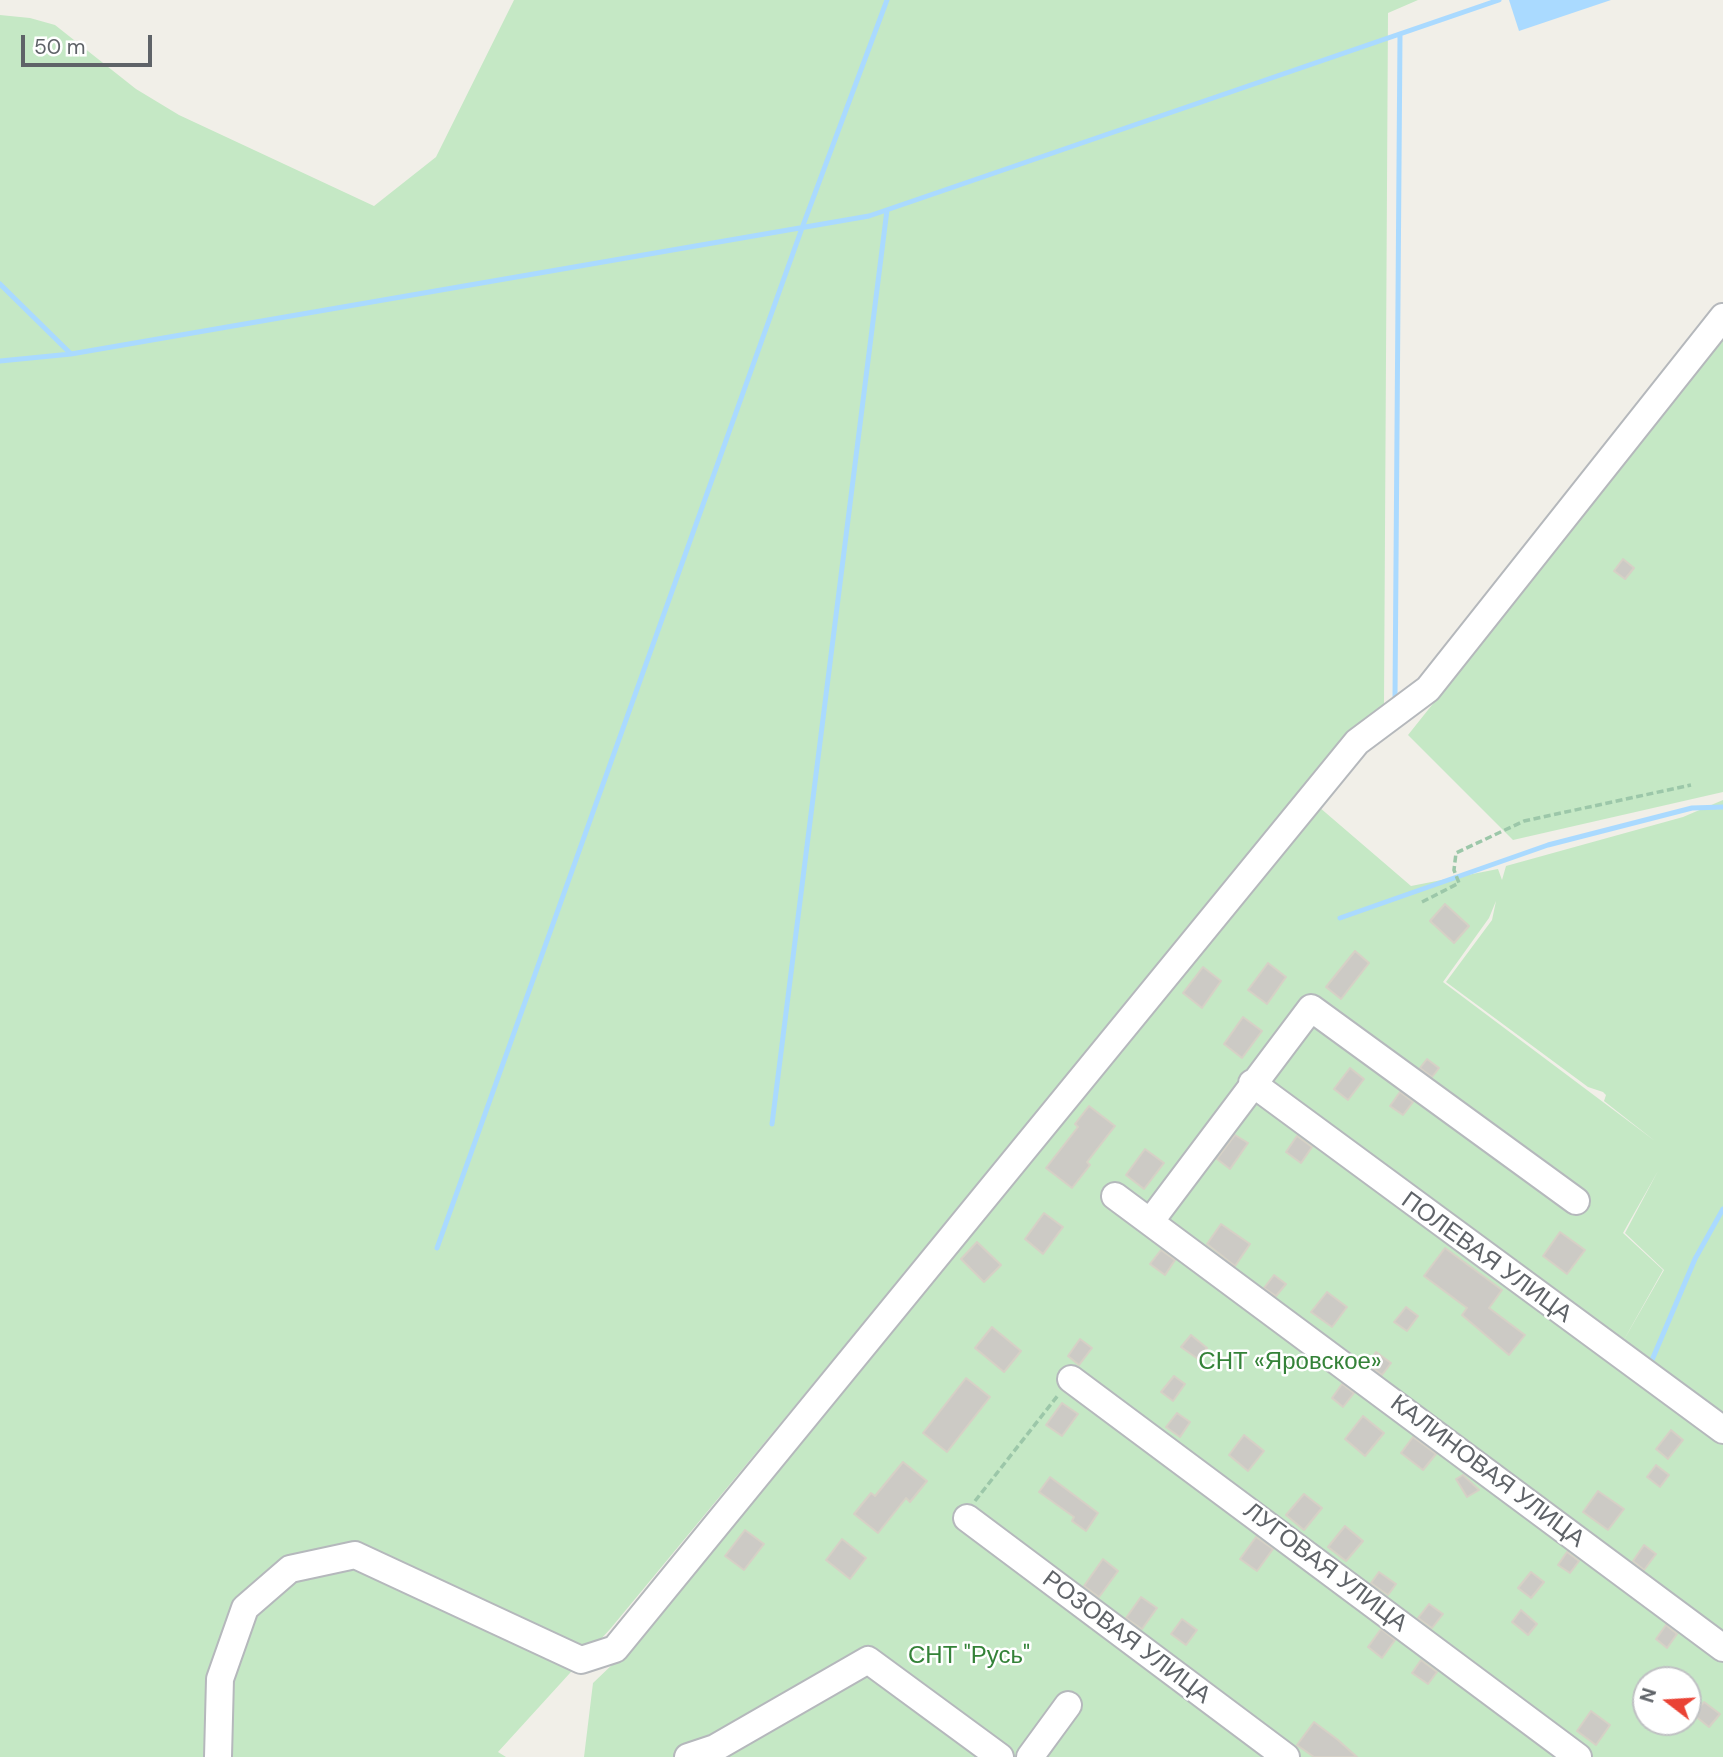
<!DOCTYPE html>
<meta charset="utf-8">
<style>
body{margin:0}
#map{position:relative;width:1723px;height:1757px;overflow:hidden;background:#f1efe8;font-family:"DM Sans",sans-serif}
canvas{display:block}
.north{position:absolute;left:1632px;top:1666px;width:70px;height:70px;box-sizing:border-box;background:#fff;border:2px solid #bfc1c3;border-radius:50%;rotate:287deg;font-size:19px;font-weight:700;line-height:28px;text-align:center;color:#5f6368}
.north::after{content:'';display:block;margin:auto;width:24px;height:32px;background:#ea4335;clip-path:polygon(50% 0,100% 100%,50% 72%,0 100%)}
.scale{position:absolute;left:21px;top:35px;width:131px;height:32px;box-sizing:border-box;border:4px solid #5f6368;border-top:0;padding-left:9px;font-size:21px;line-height:24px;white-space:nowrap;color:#5f6368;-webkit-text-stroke:5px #fff;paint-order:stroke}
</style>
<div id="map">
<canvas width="1723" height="1757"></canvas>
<div class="north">N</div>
<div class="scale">50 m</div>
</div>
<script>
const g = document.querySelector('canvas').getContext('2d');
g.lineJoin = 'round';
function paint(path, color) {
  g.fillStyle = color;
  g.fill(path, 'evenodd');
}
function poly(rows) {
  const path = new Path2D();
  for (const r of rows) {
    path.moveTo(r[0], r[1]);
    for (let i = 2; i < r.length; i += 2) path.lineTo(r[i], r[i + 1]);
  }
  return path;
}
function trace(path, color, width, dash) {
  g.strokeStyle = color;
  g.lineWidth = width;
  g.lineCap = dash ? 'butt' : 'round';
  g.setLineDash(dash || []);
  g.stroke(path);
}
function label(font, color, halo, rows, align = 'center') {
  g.font = font + ' "DM Sans",sans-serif';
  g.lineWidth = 5;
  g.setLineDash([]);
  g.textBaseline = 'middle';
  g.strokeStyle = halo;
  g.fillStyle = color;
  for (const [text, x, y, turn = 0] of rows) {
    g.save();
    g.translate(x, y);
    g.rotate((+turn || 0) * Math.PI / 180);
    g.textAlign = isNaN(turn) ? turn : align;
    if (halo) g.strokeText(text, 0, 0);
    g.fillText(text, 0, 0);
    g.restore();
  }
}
paint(poly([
 [514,0,1418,0,1388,13,1384,704,1350,735,611,1628,498,1752,506,1757,0,1757,0,15,30,18,55,25,136,89,179,115,374,206,436,157],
 [1723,340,1723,792,1513,840,1408,735],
 [1723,800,1723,1757,584,1757,593,1683,615,1662,1319,807,1411,886,1498,869,1502,880,1506,866,1683,817],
 [1496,901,1492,920,1446,982,1588,1087,1603,1092,1606,1095,1604,1101,1655,1141,1443,982,1489,918],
 [1658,1171,1625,1233,1664,1270,1621,1345,1663,1270,1623,1233],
 [1646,1680,1688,1680,1688,1722,1646,1722]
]), '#c5e8c5');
paint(poly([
 [1509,0,1611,0,1519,31]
]), '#aadaff');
trace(poly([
 [0,284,70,353],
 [0,361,71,354,869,216,1499,0],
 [1395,697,1400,34],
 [1340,918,1548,845,1692,808,1723,807],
 [772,1124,887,210],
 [437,1248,802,228,887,0],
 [1652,1360,1695,1259,1723,1209]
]), '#aadaff', 5);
const building = poly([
 [1623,559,1634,568,1625,579,1614,571,1623,559],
 [1445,904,1469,926,1454,943,1430,921,1445,904],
 [1355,951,1369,963,1341,999,1326,987,1355,951],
 [1268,963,1286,977,1267,1004,1248,990,1268,963],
 [1203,967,1221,981,1202,1008,1183,993,1203,967],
 [1243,1017,1262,1031,1242,1058,1224,1044,1243,1017],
 [1427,1059,1439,1068,1432,1077,1420,1068,1427,1059],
 [1350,1068,1364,1079,1348,1100,1334,1089,1350,1068],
 [1400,1092,1413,1102,1403,1115,1390,1106,1400,1092],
 [1089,1106,1115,1126,1087,1162,1090,1165,1072,1188,1046,1168,1078,1127,1075,1124,1089,1106],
 [1235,1135,1248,1143,1230,1169,1217,1159,1235,1135],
 [1297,1136,1312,1147,1301,1163,1286,1152,1297,1136],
 [1145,1149,1164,1163,1144,1189,1126,1175,1145,1149],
 [1044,1213,1063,1227,1043,1254,1025,1239,1044,1213],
 [1221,1224,1250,1244,1235,1266,1207,1244,1221,1224],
 [1560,1232,1585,1250,1567,1274,1543,1256,1560,1232],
 [977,1242,1001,1265,984,1282,961,1259,977,1242],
 [1445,1248,1502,1290,1489,1308,1525,1335,1509,1355,1462,1315,1467,1308,1424,1276,1445,1248],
 [1161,1250,1175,1260,1165,1275,1150,1264,1161,1250],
 [1274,1275,1286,1284,1276,1296,1264,1288,1274,1275],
 [1327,1292,1347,1307,1332,1327,1311,1312,1327,1292],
 [1406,1307,1418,1316,1407,1331,1394,1322,1406,1307],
 [992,1327,1021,1351,1004,1372,975,1348,992,1327],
 [1191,1335,1207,1348,1198,1359,1181,1347,1191,1335],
 [1080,1339,1092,1348,1079,1365,1068,1356,1080,1339],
 [1376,1352,1391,1363,1382,1375,1367,1364,1376,1352],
 [1174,1376,1185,1384,1173,1401,1161,1392,1174,1376],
 [966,1378,990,1397,947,1452,923,1433,966,1378],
 [1342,1384,1354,1393,1343,1407,1332,1398,1342,1384],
 [1062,1403,1078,1414,1062,1436,1046,1425,1062,1403],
 [1177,1413,1190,1422,1180,1437,1166,1427,1177,1413],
 [1363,1416,1384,1433,1365,1456,1345,1439,1363,1416],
 [1671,1430,1683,1440,1668,1459,1656,1449,1671,1430],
 [1244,1435,1264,1451,1248,1471,1229,1455,1244,1435],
 [1413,1437,1436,1454,1423,1470,1401,1453,1413,1437],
 [903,1462,927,1481,910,1502,906,1498,878,1533,854,1514,871,1493,875,1496,903,1462],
 [1656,1465,1669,1475,1660,1487,1647,1477,1656,1465],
 [1463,1475,1479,1490,1467,1497,1456,1479,1463,1475],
 [1050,1477,1098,1513,1086,1531,1072,1521,1074,1517,1039,1492,1050,1477],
 [1598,1491,1624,1509,1608,1530,1583,1512,1598,1491],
 [1304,1494,1322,1508,1304,1530,1286,1515,1304,1494],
 [1345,1526,1363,1541,1346,1561,1328,1547,1345,1526],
 [745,1530,764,1544,744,1570,725,1556,745,1530],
 [1256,1537,1273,1549,1257,1571,1240,1559,1256,1537],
 [842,1539,866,1558,850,1579,826,1560,842,1539],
 [1644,1545,1656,1554,1644,1570,1633,1561,1644,1545],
 [1567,1552,1579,1561,1570,1573,1558,1565,1567,1552],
 [1103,1559,1118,1571,1099,1597,1084,1586,1103,1559],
 [1379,1572,1396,1584,1388,1595,1371,1583,1379,1572],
 [1531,1572,1544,1582,1531,1598,1518,1588,1531,1572],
 [1141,1597,1157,1608,1142,1629,1126,1618,1141,1597],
 [1429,1604,1443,1614,1432,1628,1418,1618,1429,1604],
 [1521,1610,1537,1624,1528,1635,1512,1622,1521,1610],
 [1182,1619,1197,1630,1186,1645,1171,1634,1182,1619],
 [1666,1625,1677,1634,1667,1648,1656,1639,1666,1625],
 [1381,1629,1395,1640,1382,1658,1368,1647,1381,1629],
 [1421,1660,1437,1672,1428,1684,1412,1673,1421,1660],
 [1704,1702,1720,1714,1709,1727,1694,1715,1704,1702],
 [1591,1711,1610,1725,1596,1745,1577,1731,1591,1711],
 [1314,1722,1338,1740,1357,1757,1314,1757,1297,1745,1314,1722]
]);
paint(building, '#cccac5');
trace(building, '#d6d1c6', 2);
const minor = poly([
 [1252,1083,1723,1430],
 [1115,1196,1723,1648],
 [1150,1222,1311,1008,1576,1201],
 [1071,1379,1578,1757],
 [967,1518,1286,1757],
 [218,1757,220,1679,245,1608,290,1569,355,1555,581,1660,615,1649,1357,742,1428,689,1723,317],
 [688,1757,715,1748,868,1660,1000,1757],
 [1030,1757,1068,1705]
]);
trace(minor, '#b5b8bc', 30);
trace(poly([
 [1422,902,1459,883,1454,870,1456,853,1524,821,1691,785],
 [975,1501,1059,1394]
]), '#9cc7a9', 3.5, [7, 3.5]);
trace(minor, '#fff', 26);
label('24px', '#5f6368', '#fff', [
 ["ПОЛЕВАЯ УЛИЦА",1486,1258,36],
 ["КАЛИНОВАЯ УЛИЦА",1487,1472,37],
 ["ЛУГОВАЯ УЛИЦА",1325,1568,37],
 ["РОЗОВАЯ УЛИЦА",1126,1638,37]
]);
label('24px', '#348238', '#fff', [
 ["СНТ «Яровское»",1290,1363],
 ["СНТ \"Русь\"",969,1657]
]);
</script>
